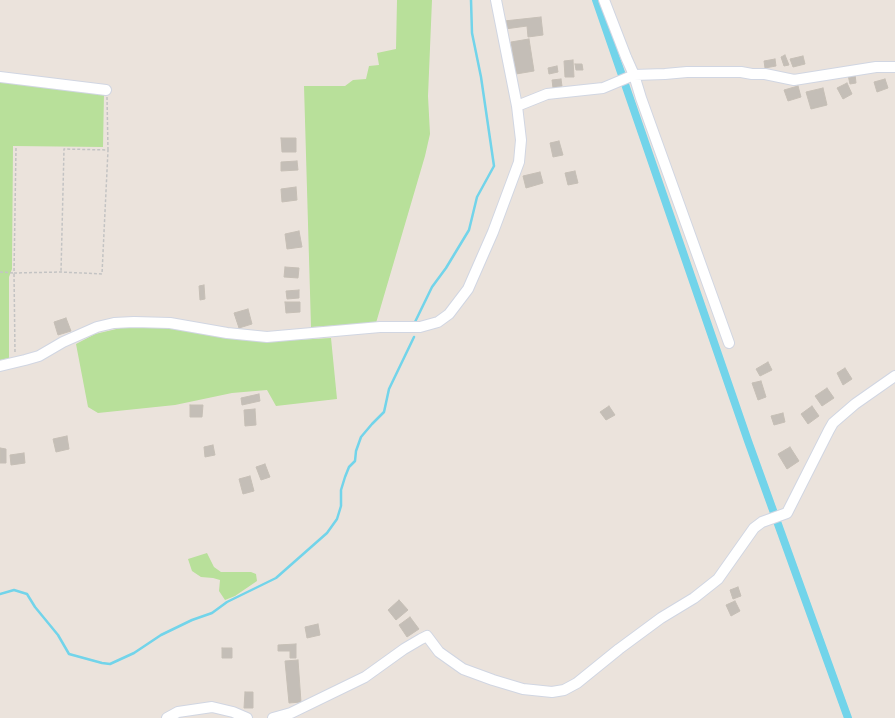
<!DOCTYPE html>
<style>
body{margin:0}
canvas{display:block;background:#ebe3dc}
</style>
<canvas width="895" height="718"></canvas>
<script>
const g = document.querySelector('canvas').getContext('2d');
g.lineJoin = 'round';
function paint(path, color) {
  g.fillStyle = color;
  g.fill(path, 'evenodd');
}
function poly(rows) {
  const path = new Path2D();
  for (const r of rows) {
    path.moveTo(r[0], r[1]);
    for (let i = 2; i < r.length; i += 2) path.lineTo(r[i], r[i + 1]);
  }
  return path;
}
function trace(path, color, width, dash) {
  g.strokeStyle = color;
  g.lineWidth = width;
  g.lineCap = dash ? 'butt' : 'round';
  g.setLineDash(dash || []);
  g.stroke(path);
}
paint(poly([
 [397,0,432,0,428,96,430,134,425,156,376,323,311,327,304,86,345,86,353,80,366,79,369,66,379,65,377,53,396,49],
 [0,81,104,94,103,147,13,146,12,269,9,277,9,358,0,360],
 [125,327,155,327,186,330,238,340,278,341,331,338,337,399,276,406,267,390,232,393,175,405,98,413,88,407,76,344,95,334],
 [207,553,214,567,221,572,251,572,256,574,257,581,235,596,225,600,219,591,220,580,213,578,201,577,192,571,188,559]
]), '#b8e09a');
trace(poly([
 [415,322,432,287,446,268,469,230,477,197,494,166,481,77,472,33,471,0],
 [0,594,14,590,27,594,35,607,58,635,69,654,102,663,110,664,134,653,161,635,192,620,212,613,227,602,276,578,327,533,337,519,341,506,341,490,345,477,349,467,355,461,356,451,361,437,372,424,384,412,389,389,414,337]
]), '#72d4ea', 2.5);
trace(poly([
 [596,0,748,441,848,718]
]), '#72d4ea', 8);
const building = poly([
 [541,17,543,35,528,37,527,26,505,29,504,21,541,17],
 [529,39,534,71,516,74,511,42,529,39],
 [785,55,789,65,784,66,781,57,785,55],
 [803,56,805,64,793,67,790,59,803,56],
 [775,59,776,66,765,68,764,61,775,59],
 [573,60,574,77,565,77,564,61,573,60],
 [575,64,582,64,583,70,576,70,575,64],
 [557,66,558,72,549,74,548,68,557,66],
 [855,74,856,83,850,84,848,75,855,74],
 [561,79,562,86,553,88,552,80,561,79],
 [885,79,888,88,877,92,874,82,885,79],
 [847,83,852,94,843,99,837,88,847,83],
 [798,86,801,97,788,101,784,90,798,86],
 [823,88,827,105,811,109,806,92,823,88],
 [281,138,296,138,296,152,282,152,281,138],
 [559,141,563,155,553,157,550,143,559,141],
 [297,161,298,170,281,171,281,162,297,161],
 [575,171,578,183,568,185,565,173,575,171],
 [540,172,543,183,526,188,523,176,540,172],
 [296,187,297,200,282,202,281,189,296,187],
 [299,231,302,247,287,249,285,234,299,231],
 [285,267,299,268,298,278,284,277,285,267],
 [204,285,205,299,200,300,199,286,204,285],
 [299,290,299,298,287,299,286,291,299,290],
 [285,302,300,302,300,312,286,313,285,302],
 [248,309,252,324,239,328,234,313,248,309],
 [66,318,71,331,58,335,54,322,66,318],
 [768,362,772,370,760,376,756,369,768,362],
 [845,368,852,379,843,385,837,373,845,368],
 [761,381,766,397,758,400,752,383,761,381],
 [827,388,834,398,822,406,815,396,827,388],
 [259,394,260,401,242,405,241,398,259,394],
 [190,405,203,405,202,417,190,417,190,405],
 [609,406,615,415,606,420,600,412,609,406],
 [812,406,819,416,808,424,801,414,812,406],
 [255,409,256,425,245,426,244,410,255,409],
 [783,413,785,422,774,425,771,416,783,413],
 [67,436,69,449,56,452,53,439,67,436],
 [213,445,215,455,205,457,204,447,213,445],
 [790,447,799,461,787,469,778,454,790,447],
 [0,448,6,449,6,463,0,463,0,448],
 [24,453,25,463,11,465,10,455,24,453],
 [265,464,270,477,261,480,256,467,265,464],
 [250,476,254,491,243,494,239,479,250,476],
 [738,587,741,596,733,599,730,590,738,587],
 [399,600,408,610,396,620,388,610,399,600],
 [735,601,740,611,731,616,726,605,735,601],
 [410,617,419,629,407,637,399,625,410,617],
 [318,624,320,635,307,638,305,627,318,624],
 [296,644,296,658,290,658,290,651,278,651,278,645,296,644],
 [222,648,232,648,232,658,222,658,222,648],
 [298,660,301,702,289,703,285,661,298,660],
 [245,692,253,692,253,708,244,708,245,692]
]);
paint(building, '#c4beb7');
trace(building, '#c6bfb6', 1);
const minor = poly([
 [604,0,626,57,634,75,641,98,729,343],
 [0,77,106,90],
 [517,106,547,94,603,88,634,75,665,74,687,72,741,72,752,74,765,74,794,80,876,67,895,67],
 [0,366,25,360,39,356,63,342,97,327,114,323,134,322,170,323,227,333,267,337,380,327,420,327,438,322,449,314,468,289,493,232,519,162,521,140,517,106,496,0],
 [167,718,178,712,212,707,233,712,247,718],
 [273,718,291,713,365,677,404,649,421,639,427,636,439,652,463,669,493,680,523,689,552,692,564,690,577,683,619,649,661,618,694,598,718,579,754,528,762,522,787,513,829,430,833,423,855,404,895,376]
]);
trace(minor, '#d1d6e2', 12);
trace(poly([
 [107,97,108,150],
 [16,148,14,273,61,272,102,274,108,150,64,149,61,272],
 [0,272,14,273,15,353]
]), '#c3c3c3', 1.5, [3, 2]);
trace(minor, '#fff', 10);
</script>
